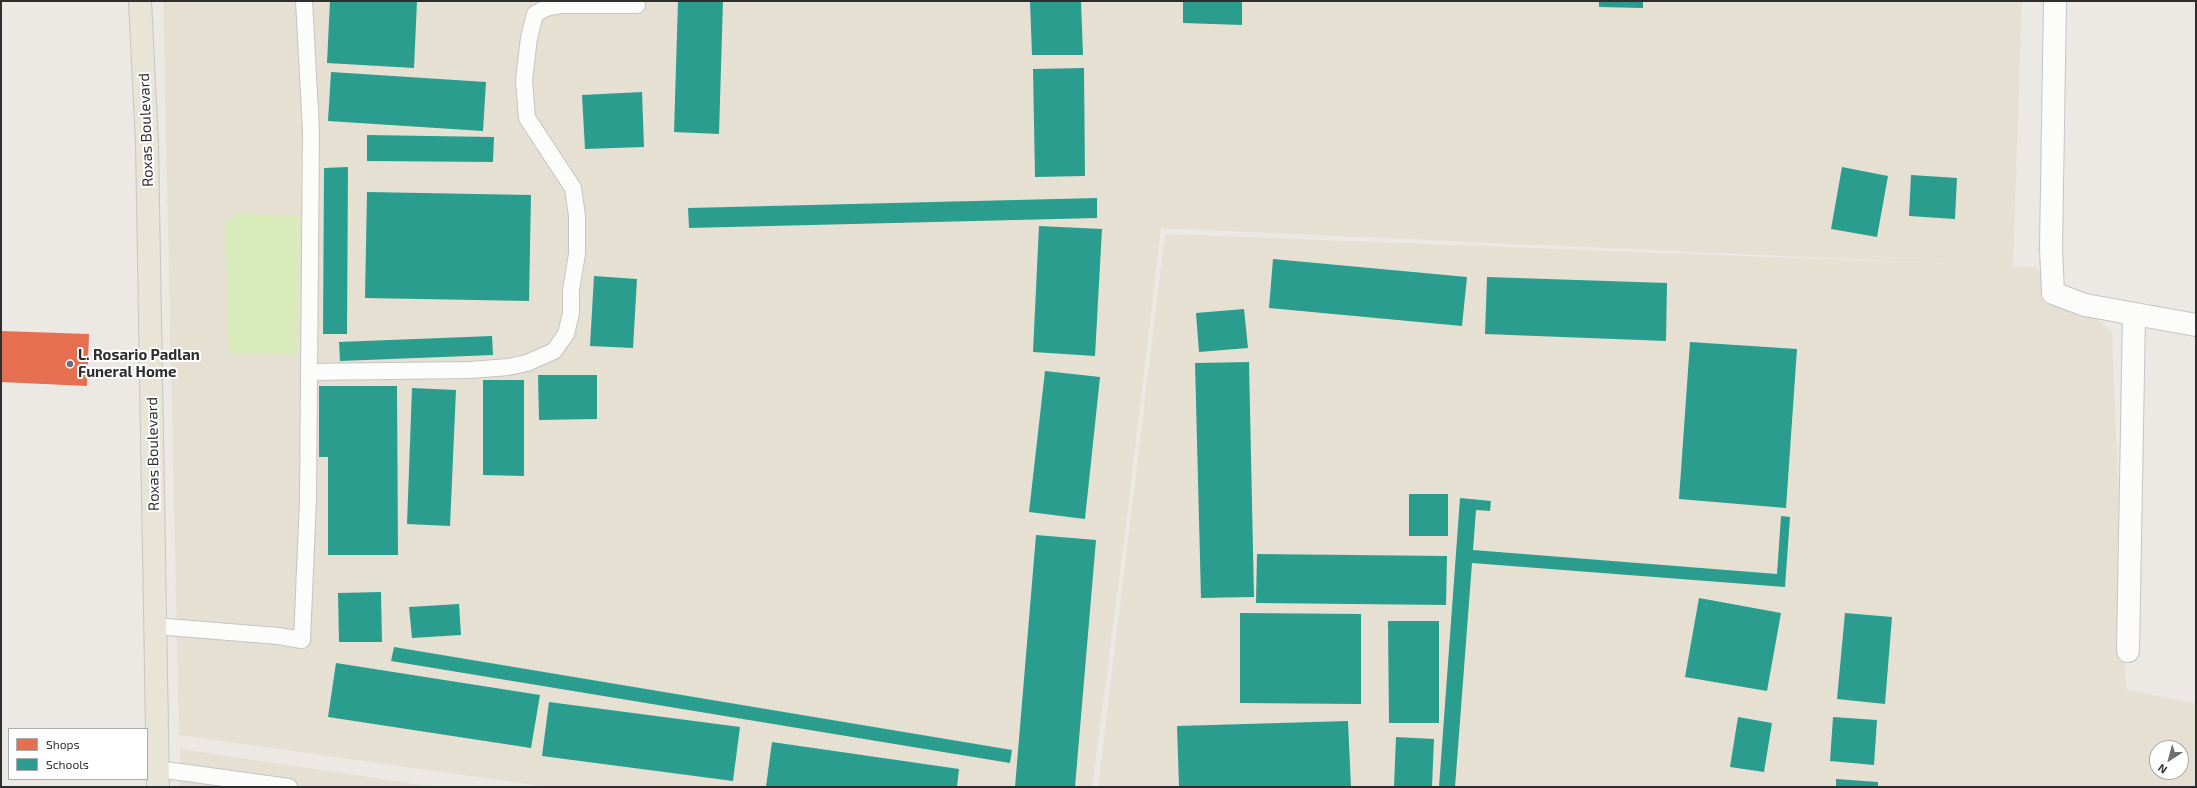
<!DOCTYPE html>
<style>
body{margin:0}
#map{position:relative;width:2197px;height:788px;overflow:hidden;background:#ece8e4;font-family:"Exo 2",sans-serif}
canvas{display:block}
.frame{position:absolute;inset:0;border:2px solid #2e2e2e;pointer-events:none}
.legend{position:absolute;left:8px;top:728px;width:140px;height:52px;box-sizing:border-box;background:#fff;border:1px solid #ababab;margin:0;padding:5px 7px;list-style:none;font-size:12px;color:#2e2e2e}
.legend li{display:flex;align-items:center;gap:8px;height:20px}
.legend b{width:20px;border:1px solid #ababab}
.north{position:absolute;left:2149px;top:740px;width:40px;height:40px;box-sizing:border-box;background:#fff;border:1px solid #ababab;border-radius:50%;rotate:216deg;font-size:11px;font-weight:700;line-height:16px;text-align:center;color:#2e2e2e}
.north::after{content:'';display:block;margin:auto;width:14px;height:18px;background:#706f6e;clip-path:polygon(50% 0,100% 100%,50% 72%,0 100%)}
</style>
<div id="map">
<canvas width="2197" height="788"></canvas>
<div class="frame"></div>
<ul class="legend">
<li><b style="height:11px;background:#e76f51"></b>Shops</li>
<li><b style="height:11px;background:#2a9d8f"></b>Schools</li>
</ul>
<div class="north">N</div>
</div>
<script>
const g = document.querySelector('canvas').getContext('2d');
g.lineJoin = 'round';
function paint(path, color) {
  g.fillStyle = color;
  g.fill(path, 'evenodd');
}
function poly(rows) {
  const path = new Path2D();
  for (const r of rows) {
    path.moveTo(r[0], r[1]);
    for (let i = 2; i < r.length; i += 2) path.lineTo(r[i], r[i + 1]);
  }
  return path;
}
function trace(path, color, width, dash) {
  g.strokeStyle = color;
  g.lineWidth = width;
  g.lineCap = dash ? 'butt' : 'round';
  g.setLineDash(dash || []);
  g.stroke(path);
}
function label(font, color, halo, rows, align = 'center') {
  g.font = font + ' "Exo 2",sans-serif';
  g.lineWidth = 4;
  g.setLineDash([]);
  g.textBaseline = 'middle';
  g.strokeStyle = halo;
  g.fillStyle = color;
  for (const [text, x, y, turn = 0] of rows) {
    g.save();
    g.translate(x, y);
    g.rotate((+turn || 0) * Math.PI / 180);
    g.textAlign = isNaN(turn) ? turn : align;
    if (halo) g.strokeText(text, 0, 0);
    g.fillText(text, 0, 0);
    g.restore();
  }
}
paint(poly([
 [163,1,2022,1,2013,266,2035,267,2112,331,2126,689,2196,704,2196,787,1098,787,1165,234,1982,265,1161,228,1126,526,1092,787,549,787,179,735],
 [2157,748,2181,748,2181,772,2157,772],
 [180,749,436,787,179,787]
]), '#e6e0d3');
paint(poly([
 [235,214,300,215,298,355,229,353,225,219,234,219]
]), '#d9eabb');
paint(poly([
 [1,331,89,334,87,386,1,382]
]), '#e76f51');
paint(poly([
 [330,1,417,1,414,68,327,63],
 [678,1,723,1,719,134,674,132],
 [1030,1,1081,1,1083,55,1032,55],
 [1183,1,1242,1,1242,25,1183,23],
 [1599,1,1643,1,1643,8,1599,7],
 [1084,68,1085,176,1035,177,1033,69],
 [331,72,486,82,483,131,328,121],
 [642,92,644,147,585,149,582,95],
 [367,135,494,137,493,162,367,161],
 [348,167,347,334,323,334,324,168],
 [1842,167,1888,176,1877,237,1831,229],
 [1911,175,1957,178,1955,219,1909,216],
 [367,192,531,195,529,301,365,298],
 [1097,198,1097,218,689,228,688,208],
 [1039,226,1102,229,1095,356,1033,352],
 [1273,259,1467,277,1462,326,1269,308],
 [594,276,637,279,633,348,590,346],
 [1487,277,1667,283,1666,341,1485,334],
 [1244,309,1248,348,1199,352,1196,313],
 [492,336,493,355,340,361,339,342],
 [1690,342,1797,349,1786,508,1679,499],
 [1249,362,1254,597,1201,598,1195,363],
 [1045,371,1100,377,1085,519,1029,512],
 [538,375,597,375,597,419,539,420],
 [483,380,524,380,524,476,483,475],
 [319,386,397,386,398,555,328,555,328,457,319,457],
 [412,388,456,390,450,526,407,524],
 [1409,494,1448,494,1448,536,1409,536],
 [1460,498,1491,501,1490,511,1476,510,1473,550,1777,574,1781,516,1790,517,1785,587,1472,563,1455,787,1439,787],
 [1036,535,1096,540,1075,787,1015,787],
 [1257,554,1447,556,1446,605,1256,603],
 [381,592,382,642,339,642,338,593],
 [1699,598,1781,613,1767,691,1685,677],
 [459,604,461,635,412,638,409,607],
 [1240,613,1361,614,1361,704,1240,703],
 [1845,613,1892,617,1885,704,1837,699],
 [1388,621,1439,621,1439,723,1389,723],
 [394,647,1012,750,1010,763,391,661],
 [336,663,540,695,531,748,328,717],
 [549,702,740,727,733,781,542,756],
 [1738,717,1772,723,1764,772,1730,767],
 [1833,717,1877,720,1874,765,1830,761],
 [1348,721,1351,787,1179,787,1177,726],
 [1396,737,1434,739,1432,787,1394,787],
 [772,742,959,769,957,787,766,787],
 [1836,779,1878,782,1878,787,1836,787]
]), '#2a9d8f');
const service = poly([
 [309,372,471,370,508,367,527,363,554,351,566,334,571,313,571,290,577,254,577,216,573,188,527,118,524,80,529,38,535,14,546,8,562,5,637,5],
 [155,626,278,636,302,640,308,499,311,130,304,1],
 [158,769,289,787]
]);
const minor = poly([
 [2055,1,2051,248,2053,293,2085,305,2196,325],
 [2128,651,2134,315]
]);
const primary = poly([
 [140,1,147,144,158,787]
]);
trace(service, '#c5c4c5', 18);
trace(minor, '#c5c4c5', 24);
trace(primary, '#c6c5c4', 24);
trace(service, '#fcfcfb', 16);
trace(minor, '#fcfcfb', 22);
trace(primary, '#e8e4d6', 22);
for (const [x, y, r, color] of [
 [70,364,4,"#706f6e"]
]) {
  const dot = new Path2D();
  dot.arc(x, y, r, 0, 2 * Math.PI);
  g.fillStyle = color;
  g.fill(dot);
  trace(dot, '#fff', 1.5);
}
label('15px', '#2e2e2e', '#fff', [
 ["Roxas Boulevard",146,130,-92],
 ["Roxas Boulevard",153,454,-91]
]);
label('bold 15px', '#2e2e2e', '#fff', [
 ["L. Rosario Padlan",78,355],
 ["Funeral Home",78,372]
], 'left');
</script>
